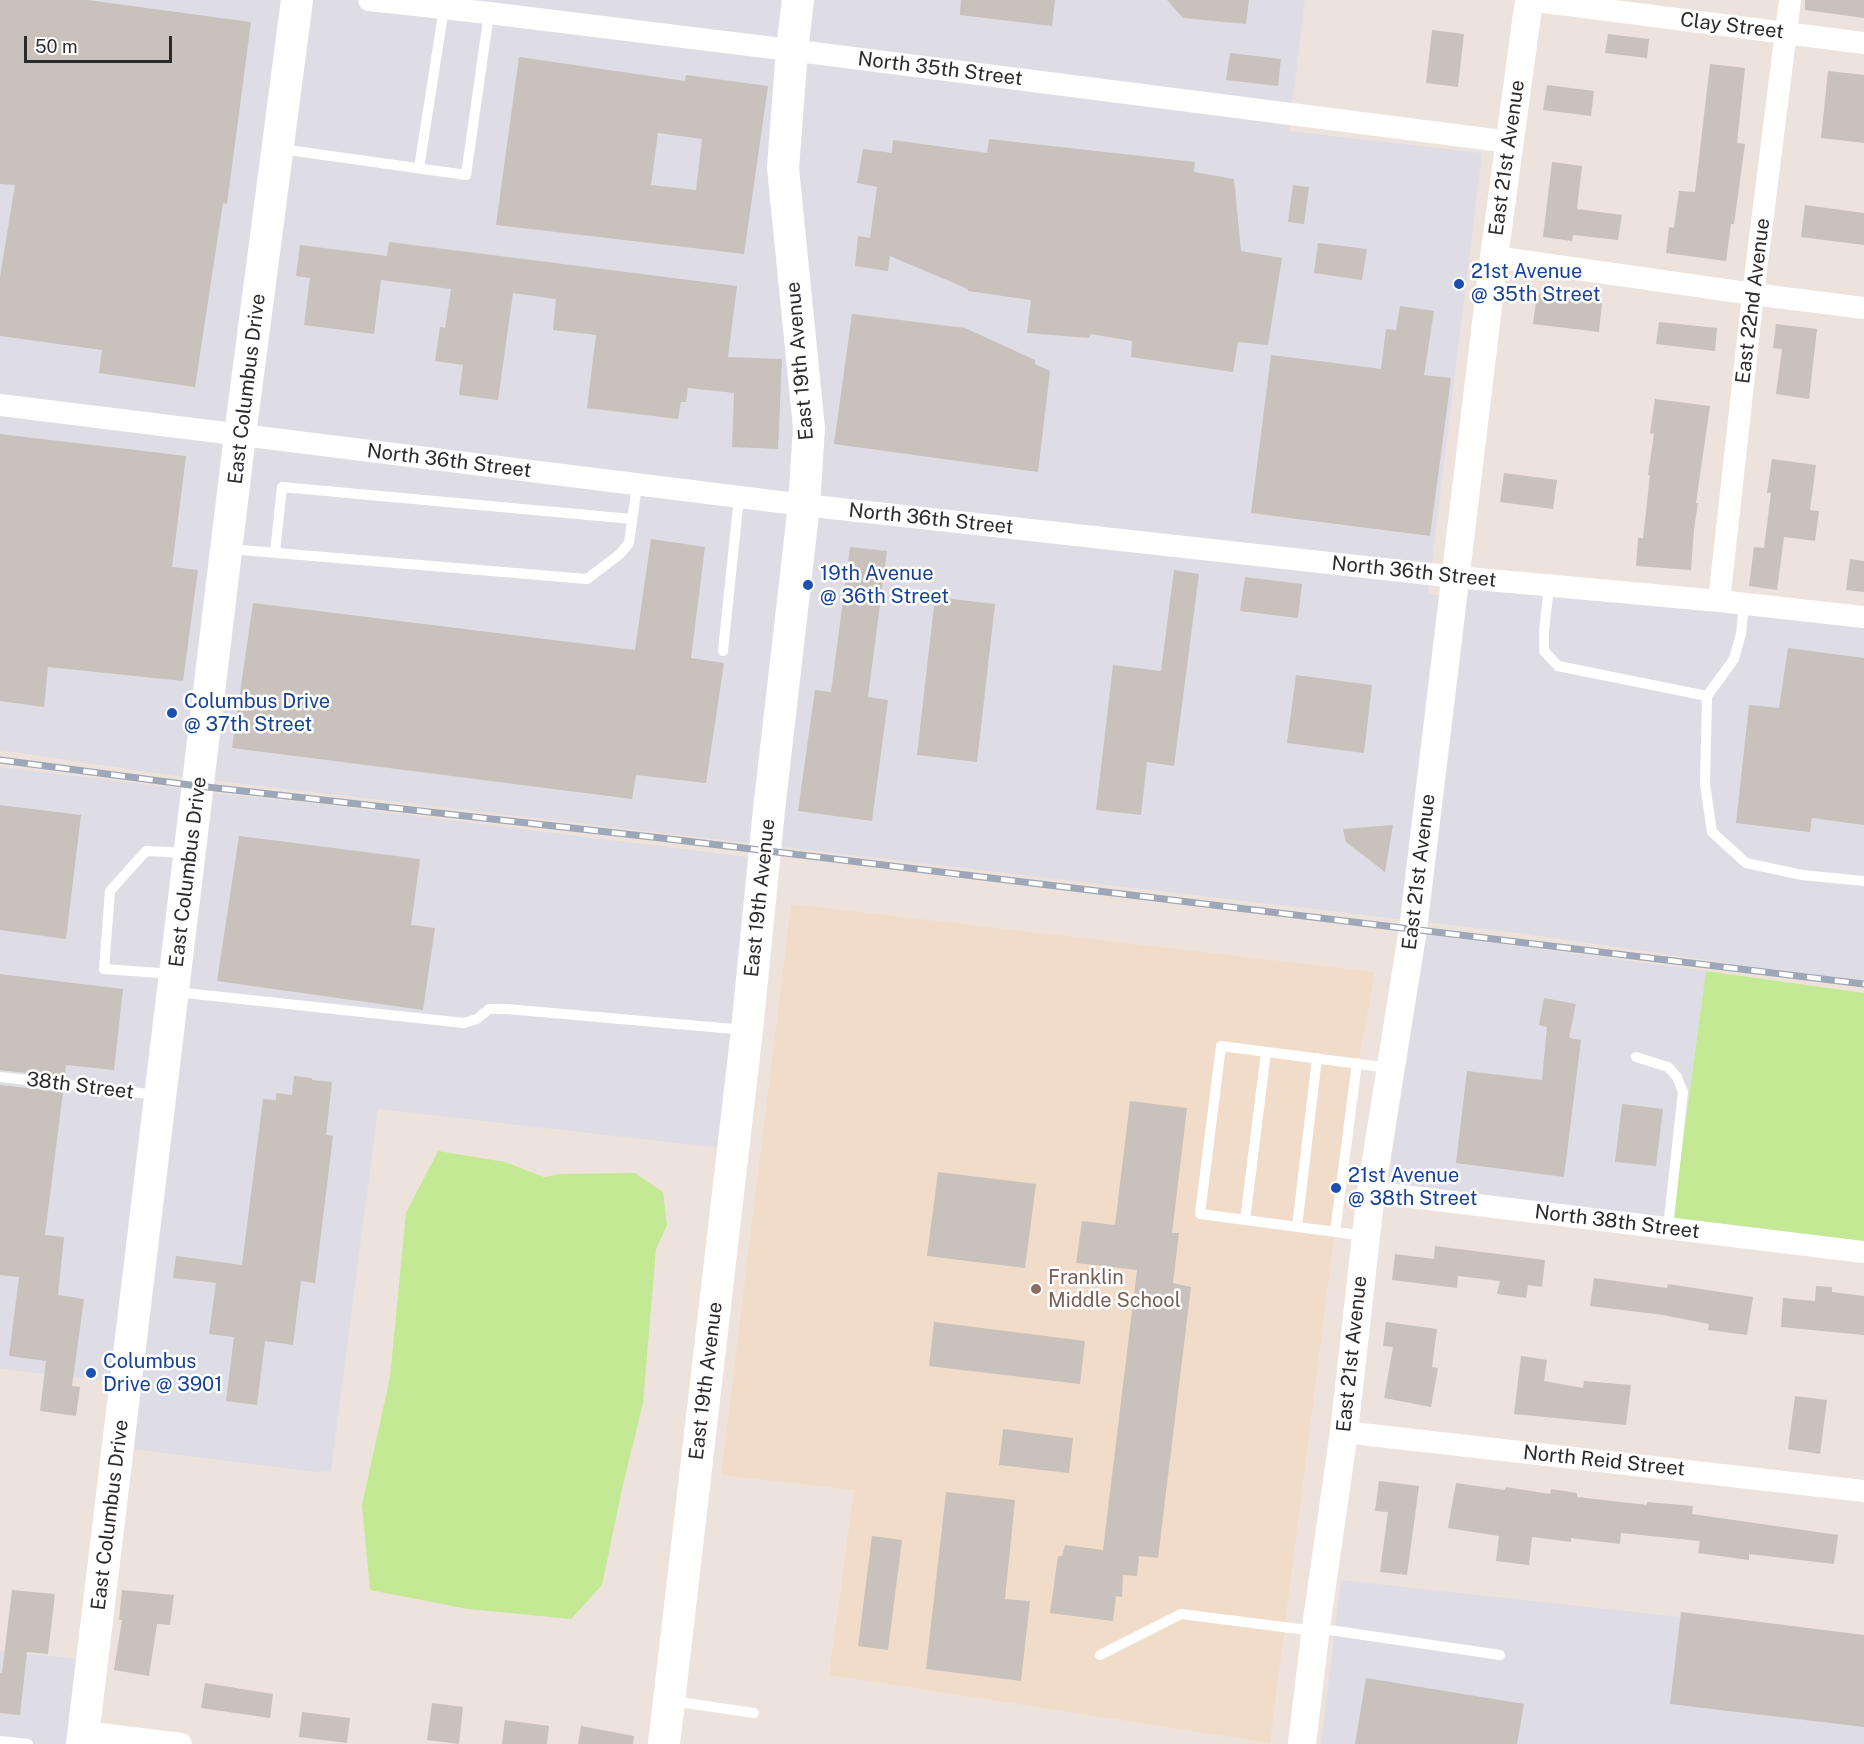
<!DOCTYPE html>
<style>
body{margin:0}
#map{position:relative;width:1864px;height:1744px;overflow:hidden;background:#eee3dc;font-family:"Public Sans",sans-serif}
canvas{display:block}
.scale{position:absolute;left:24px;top:36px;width:148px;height:27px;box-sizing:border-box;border:3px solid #2b2b2b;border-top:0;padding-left:8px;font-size:18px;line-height:21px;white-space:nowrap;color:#2b2b2b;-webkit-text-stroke:4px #fff;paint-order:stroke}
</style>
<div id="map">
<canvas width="1864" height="1744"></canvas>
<div class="scale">50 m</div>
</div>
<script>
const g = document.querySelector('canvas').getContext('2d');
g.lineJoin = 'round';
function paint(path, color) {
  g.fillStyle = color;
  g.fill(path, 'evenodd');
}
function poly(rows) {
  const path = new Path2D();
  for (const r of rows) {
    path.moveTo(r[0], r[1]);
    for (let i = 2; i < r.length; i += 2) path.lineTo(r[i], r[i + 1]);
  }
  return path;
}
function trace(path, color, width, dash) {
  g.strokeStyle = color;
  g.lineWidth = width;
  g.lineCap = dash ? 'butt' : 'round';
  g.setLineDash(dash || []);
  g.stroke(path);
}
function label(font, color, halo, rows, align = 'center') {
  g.font = font + ' "Public Sans",sans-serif';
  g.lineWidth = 5;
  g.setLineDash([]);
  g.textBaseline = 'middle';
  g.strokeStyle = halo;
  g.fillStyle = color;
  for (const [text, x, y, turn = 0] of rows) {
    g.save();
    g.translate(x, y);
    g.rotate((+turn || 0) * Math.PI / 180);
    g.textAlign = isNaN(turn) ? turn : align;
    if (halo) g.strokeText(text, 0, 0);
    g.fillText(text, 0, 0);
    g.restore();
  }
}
paint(poly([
 [0,0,1305,0,1289,131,1482,153,1428,594,1462,598,1464,584,1864,624,1864,983,1527,934,175,776,0,750],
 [0,767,195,790,125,1383,0,1369],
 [203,792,320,804,763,859,729,1149,378,1109,331,1471,316,1472,124,1448],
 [1418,933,1706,971,1672,1223,1388,1191],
 [1341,1580,1864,1637,1864,1744,1321,1744],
 [0,1651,91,1660,80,1744,0,1744]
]), '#dedde6');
paint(poly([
 [791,904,1375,972,1351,1103,1270,1743,829,1675,854,1490,721,1475]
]), '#f1dcca');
paint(poly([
 [1706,971,1864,993,1864,1246,1672,1223],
 [438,1151,505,1162,544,1177,560,1174,635,1173,663,1192,667,1225,656,1249,643,1403,622,1489,602,1585,571,1619,468,1609,370,1590,362,1505,390,1377,406,1213]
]), '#c3e994');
paint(poly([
 [0,0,87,0,251,22,227,204,223,203,195,387,99,373,102,350,0,336,0,277,15,185,0,184],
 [961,0,1055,0,1052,26,960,15],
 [1167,0,1249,0,1246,24,1183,18],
 [1805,0,1864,0,1864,18,1805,10],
 [1432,30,1464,34,1458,87,1426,83],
 [1608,34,1649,39,1647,58,1605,53],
 [1230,53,1281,59,1278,86,1226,80],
 [519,57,685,81,686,75,768,86,744,254,496,225],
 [658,133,702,139,696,190,651,185],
 [1710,64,1745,68,1737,143,1745,144,1734,224,1731,224,1726,261,1666,253,1669,227,1674,228,1679,191,1695,192],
 [1828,71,1864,75,1864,143,1821,138],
 [1547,85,1594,91,1591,116,1543,110],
 [989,139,1195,162,1194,172,1234,179,1241,251,1282,258,1268,345,1238,342,1233,372,1131,357,1132,341,1091,334,1089,338,1027,333,1031,300,968,291,968,289,890,256,888,271,855,266,858,236,870,238,877,187,857,183,863,149,892,153,893,140,987,153],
 [1552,162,1582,166,1577,209,1622,215,1618,240,1573,235,1572,241,1543,237],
 [1293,185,1309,187,1304,224,1288,222],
 [1805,205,1864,213,1864,245,1801,237],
 [389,242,737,286,728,357,782,359,778,449,732,447,734,393,688,388,686,402,681,402,678,419,587,408,596,335,553,330,556,299,513,293,498,400,459,395,463,365,435,361,440,327,445,328,451,289,381,280,374,334,304,325,310,278,296,276,300,245,387,256],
 [1318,243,1367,249,1362,280,1314,273],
 [1537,294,1602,303,1599,332,1533,324],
 [1400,306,1434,311,1424,375,1451,378,1430,536,1251,513,1271,355,1381,369,1386,329,1396,330],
 [852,314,965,328,1035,360,1035,364,1050,371,1038,472,834,444],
 [1659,322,1717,328,1715,351,1656,344],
 [1776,324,1817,329,1809,399,1776,394,1782,349,1773,348],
 [1655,399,1710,406,1696,503,1698,503,1694,529,1691,570,1636,566,1638,538,1643,538,1650,475,1648,475,1654,434,1650,433],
 [0,434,186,456,172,567,198,570,183,681,48,667,44,707,0,701],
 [1772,459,1816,465,1810,510,1819,511,1815,541,1784,537,1777,590,1749,586,1754,547,1764,548,1771,493,1767,493],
 [1504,473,1557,480,1553,509,1500,502],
 [651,539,705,547,691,658,724,663,706,783,636,775,632,799,232,748,253,603,635,650],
 [850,547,887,551,868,697,888,700,872,821,798,811,815,690,831,692],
 [1850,559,1864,561,1864,592,1846,590],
 [1174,570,1199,574,1174,766,1147,762,1141,815,1096,810,1113,665,1161,671],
 [1245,577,1302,584,1298,618,1240,611],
 [935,597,995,604,977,762,917,755],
 [1788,648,1864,658,1864,825,1812,818,1810,832,1736,823,1749,705,1779,708],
 [1296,675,1372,685,1364,753,1287,743],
 [0,805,81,815,66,939,0,930],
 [1393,825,1385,872,1346,842,1343,829],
 [239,836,420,859,411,925,435,928,423,1010,217,981],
 [0,974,123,989,114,1070,66,1065,65,1077,0,1070],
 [1544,998,1576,1004,1569,1038,1581,1040,1564,1177,1456,1163,1467,1071,1542,1080,1547,1027,1539,1025],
 [294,1076,312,1078,312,1080,332,1082,326,1135,333,1136,315,1283,301,1281,293,1345,265,1341,257,1405,226,1401,234,1337,209,1334,216,1283,173,1278,176,1256,242,1265,263,1099,276,1100,276,1093,292,1095],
 [0,1085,63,1092,45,1235,64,1237,58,1295,84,1299,72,1386,80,1387,76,1416,40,1411,46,1361,9,1356,19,1277,0,1275],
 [1130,1101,1187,1108,1172,1233,1179,1233,1173,1283,1191,1287,1158,1558,1139,1556,1137,1576,1123,1575,1122,1597,1116,1596,1113,1621,1050,1613,1058,1556,1062,1556,1065,1545,1103,1550,1137,1270,1076,1263,1082,1221,1115,1225],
 [1622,1104,1663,1109,1656,1166,1615,1162],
 [938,1172,1036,1184,1025,1268,927,1256],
 [1435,1246,1545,1260,1542,1287,1528,1285,1526,1298,1497,1294,1500,1281,1458,1276,1457,1288,1392,1280,1395,1254,1434,1259],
 [1594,1278,1667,1288,1668,1284,1753,1297,1747,1335,1708,1330,1709,1324,1663,1315,1590,1306],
 [1816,1286,1832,1287,1832,1292,1864,1296,1864,1335,1781,1327,1783,1298,1815,1301],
 [934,1322,1085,1341,1080,1384,929,1366],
 [1386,1322,1437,1329,1432,1367,1438,1368,1431,1407,1384,1398,1393,1347,1383,1346],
 [1521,1356,1547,1360,1544,1381,1583,1388,1584,1381,1631,1385,1626,1425,1514,1414],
 [1795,1396,1827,1400,1820,1454,1788,1449],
 [1003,1429,1073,1438,1069,1473,999,1465],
 [1379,1481,1419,1486,1407,1575,1380,1572,1388,1512,1375,1511],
 [1456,1483,1505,1490,1506,1487,1550,1494,1551,1489,1577,1493,1577,1497,1647,1505,1647,1502,1693,1506,1692,1514,1838,1535,1834,1564,1749,1554,1749,1560,1698,1553,1700,1541,1621,1533,1620,1544,1571,1538,1571,1542,1532,1537,1529,1565,1496,1561,1499,1536,1448,1528],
 [946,1492,1015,1500,1005,1599,1030,1601,1021,1681,926,1669],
 [872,1536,902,1540,888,1650,858,1646],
 [12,1590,55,1594,48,1654,27,1652,20,1715,0,1713,0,1673,2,1673],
 [122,1590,174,1595,170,1625,157,1624,149,1676,114,1670,122,1620,119,1620],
 [1681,1612,1864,1635,1864,1727,1670,1704],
 [1366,1678,1524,1704,1517,1744,1355,1744],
 [205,1683,273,1694,270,1718,201,1708],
 [432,1703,463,1707,459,1744,427,1740],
 [302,1712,350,1718,347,1743,299,1737],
 [505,1720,549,1726,547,1744,502,1744],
 [581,1726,634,1736,633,1744,578,1744]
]), '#c9c1bb');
trace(poly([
 [281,149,466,175,489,13],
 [419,168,444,8],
 [229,549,587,579,620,554,629,543,637,485],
 [275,552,282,487,632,519],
 [1549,586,1544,631,1544,651,1558,666,1707,696],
 [1744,604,1741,634,1734,659,1707,696,1705,784,1712,832,1746,863,1802,875,1864,881],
 [723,651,739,497],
 [174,974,104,969,110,891,146,851,187,853],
 [176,992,464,1023,477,1019,489,1009,507,1009,745,1030],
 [1636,1057,1668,1067,1677,1077,1683,1092,1668,1228],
 [0,1077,157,1095],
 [1245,1220,1266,1052],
 [1297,1227,1317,1058],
 [1335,1232,1357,1063],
 [1366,1236,1200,1214,1221,1046,1390,1068],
 [1316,1628,1500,1655],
 [1100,1655,1181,1614,1315,1631],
 [672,1701,754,1713],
 [0,1741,28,1744]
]), '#fff', 10);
trace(poly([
 [369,0,489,13,814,53,1510,142],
 [1529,0,1864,43],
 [1494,257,1753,294,1864,308],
 [0,405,804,505,1456,577,1719,601,1864,617],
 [1719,601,1753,294,1790,0],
 [1371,1192,1864,1252],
 [1344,1432,1864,1491],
 [84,1732,181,1744]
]), '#fff', 22);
trace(poly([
 [1302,1744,1316,1627,1344,1432,1371,1192,1413,929,1494,257,1529,0]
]), '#fff', 28);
trace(poly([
 [82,1744,240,435,297,0],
 [664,1744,747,1030,769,810,804,505,809,428,783,168,792,50,798,0]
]), '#fff', 32);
const rail = poly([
 [0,760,198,786,661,838,1864,984]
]);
trace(rail, '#9ea7b7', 7);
trace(rail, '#fff', 4.5, [14]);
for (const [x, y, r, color] of [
 [1459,284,6,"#1a4fb4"],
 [808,585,6,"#1a4fb4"],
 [172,713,6,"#1a4fb4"],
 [1336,1188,6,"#1a4fb4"],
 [1036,1289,6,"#8d6e63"],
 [91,1373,6,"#1a4fb4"]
]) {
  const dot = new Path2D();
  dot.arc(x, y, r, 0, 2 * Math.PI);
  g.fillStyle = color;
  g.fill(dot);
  trace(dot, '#fff', 2);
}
label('20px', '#2b2b2b', '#fff', [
 ["Clay Street",1732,26,7],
 ["North 35th Street",940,69,7],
 ["East 21st Avenue",1507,158,-82],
 ["East 22nd Avenue",1753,301,-83],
 ["East 19th Avenue",800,361,-95],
 ["East Columbus Drive",247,389,-83],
 ["North 36th Street",449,461,7],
 ["North 36th Street",931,519,6],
 ["North 36th Street",1414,572,6],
 ["East Columbus Drive",188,872,-83],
 ["East 21st Avenue",1419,872,-83],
 ["East 19th Avenue",760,898,-84],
 ["38th Street",80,1086,7],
 ["North 38th Street",1617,1222,7],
 ["East 21st Avenue",1352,1354,-84],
 ["East 19th Avenue",706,1381,-83],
 ["North Reid Street",1604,1461,6],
 ["East Columbus Drive",110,1515,-83]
]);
label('20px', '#164399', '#fff', [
 ["21st Avenue",1471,272],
 ["@ 35th Street",1471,295],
 ["19th Avenue",820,574],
 ["@ 36th Street",820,597],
 ["Columbus Drive",184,702],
 ["@ 37th Street",184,725],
 ["21st Avenue",1348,1176],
 ["@ 38th Street",1348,1199],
 ["Columbus",103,1362],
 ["Drive @ 3901",103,1385]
], 'left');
label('20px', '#785e54', '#fff', [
 ["Franklin",1048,1278],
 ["Middle School",1048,1301]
], 'left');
</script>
